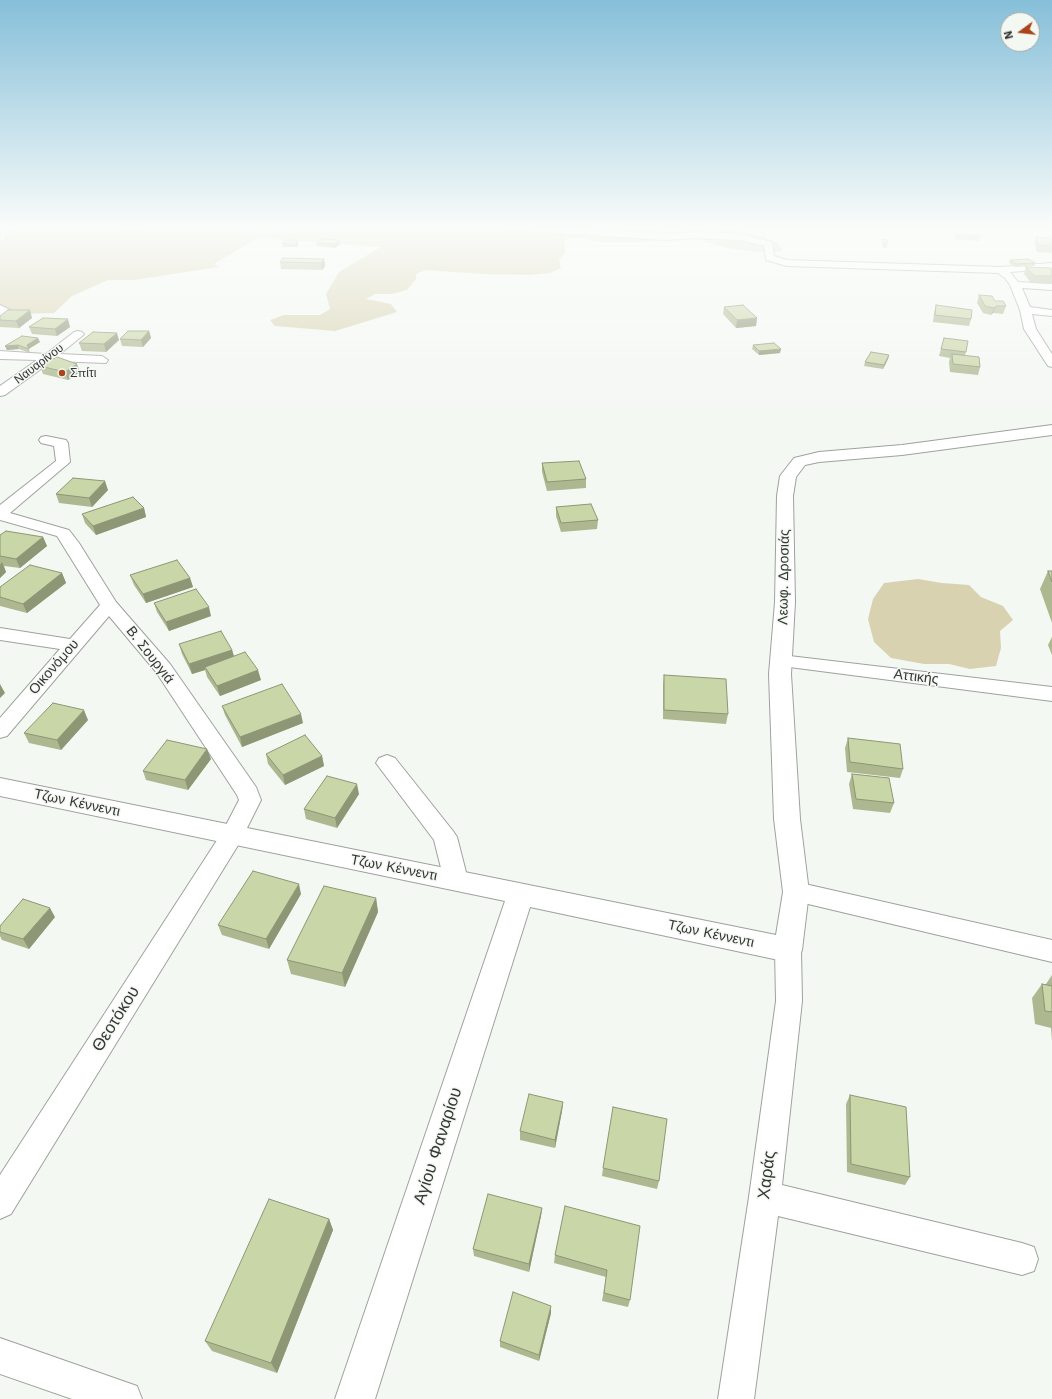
<!DOCTYPE html>
<meta charset="utf-8">
<style>
body{margin:0}
#map{position:relative;width:1052px;height:1399px;overflow:hidden;background:#f4f8f3;font-family:"Work Sans",sans-serif}
canvas{display:block}
.north{position:absolute;left:1000px;top:12px;width:40px;height:40px;box-sizing:border-box;background:#f4f8f3;border:1px solid #a8aaa7;border-radius:50%;rotate:255deg;font-size:11px;font-weight:700;line-height:16px;text-align:center;color:#353635}
.north::after{content:'';display:block;margin:auto;width:14px;height:18px;background:#aa441a;clip-path:polygon(50% 0,100% 100%,50% 72%,0 100%)}
</style>
<div id="map">
<canvas width="1052" height="1399"></canvas>
<div class="north">N</div>
</div>
<script>
const g = document.querySelector('canvas').getContext('2d');
g.lineJoin = 'round';
function paint(path, color) {
  g.fillStyle = color;
  g.fill(path, 'evenodd');
}
function poly(rows) {
  const path = new Path2D();
  for (const r of rows) {
    path.moveTo(r[0], r[1]);
    for (let i = 2; i < r.length; i += 2) path.lineTo(r[i], r[i + 1]);
  }
  return path;
}
function trace(path, color, width, dash) {
  g.strokeStyle = color;
  g.lineWidth = width;
  g.lineCap = dash ? 'butt' : 'round';
  g.setLineDash(dash || []);
  g.stroke(path);
}
function label(font, color, halo, rows, align = 'center') {
  g.font = font + ' "Work Sans",sans-serif';
  g.lineWidth = 3;
  g.setLineDash([]);
  g.textBaseline = 'middle';
  g.strokeStyle = halo;
  g.fillStyle = color;
  for (const [text, x, y, turn = 0] of rows) {
    g.save();
    g.translate(x, y);
    g.rotate((+turn || 0) * Math.PI / 180);
    g.textAlign = isNaN(turn) ? turn : align;
    if (halo) g.strokeText(text, 0, 0);
    g.fillText(text, 0, 0);
    g.restore();
  }
}
paint(poly([
 [0,227,100,227,160,232,171,227,631,227,674,234,689,230,715,228,758,235,776,242,782,248,781,251,769,253,748,251,723,247,694,238,645,242,599,242,583,238,567,238,564,242,565,253,559,260,561,268,550,273,530,275,482,274,425,270,416,274,416,279,407,290,392,294,375,294,366,299,391,304,397,312,335,331,275,326,270,320,284,315,320,315,330,309,326,294,339,272,381,247,258,238,214,264,219,267,134,280,108,280,72,296,54,313,17,314,0,309],
 [918,579,942,583,969,585,981,597,1003,606,1013,620,1000,631,1001,648,996,666,970,669,949,664,924,664,891,658,874,642,868,619,873,599,884,583]
]), '#d8d2b0');
const minor = poly([
 [1,227,14,227,9,230,3,241,0,242,1,227],
 [500,227,544,227,667,234,694,232,740,234,772,242,774,256,787,260,1000,267,1052,263,1052,269,1010,272,1018,282,1052,284,1052,290,1022,288,1030,307,1052,310,1052,316,1032,314,1036,329,1052,354,1052,367,1048,366,1024,329,1020,310,1010,285,1005,278,998,273,787,266,766,260,764,246,740,240,694,238,667,240,505,230,500,227],
 [0,305,12,311,4,318,0,319,0,305],
 [78,331,82,332,84,334,82,336,60,354,102,356,108,360,106,363,52,361,5,395,0,396,0,386,37,360,0,359,0,351,46,354,74,332,78,331],
 [46,436,66,440,68,443,70,462,10,513,69,530,79,543,116,602,170,664,256,787,261,800,240,842,11,1214,0,1219,0,1175,223,831,239,800,237,795,156,672,109,616,7,736,0,738,0,718,60,649,0,640,0,628,70,639,100,605,57,536,0,520,0,505,56,461,54,446,41,443,39,440,41,437,46,436],
 [781,655,1052,687,1052,701,774,665,771,661,774,657,781,655],
 [387,755,395,758,453,831,457,837,468,880,465,887,456,890,447,887,444,880,434,840,376,763,379,758,387,755],
 [796,882,1052,940,1052,962,787,899,784,892,787,885,796,882],
 [788,939,797,942,801,950,802,1001,782,1185,1022,1243,1034,1247,1038,1259,1034,1271,1022,1275,778,1216,754,1399,718,1399,749,1197,776,1001,775,950,779,942,788,939],
 [0,1338,137,1386,142,1399,72,1399,0,1374,0,1338]
]);
const tertiary = poly([
 [1052,425,1052,435,902,455,819,462,805,465,796,477,793,496,795,602,791,674,800,819,809,892,802,950,798,959,788,962,530,907,375,1399,335,1399,505,901,0,796,0,778,776,935,783,892,774,819,769,674,775,602,777,496,780,476,794,458,819,452,902,445,1052,425]
]);
trace(minor, '#9ea29e', 2);
trace(tertiary, '#9ea29e', 2);
paint(minor, '#fff');
paint(tertiary, '#fff');
paint(poly([
 [142,227,165,227,166,228,158,231,143,230],
 [955,234,980,237,979,241,955,239,954,237],
 [1036,237,1052,238,1052,253,1037,252,1034,243],
 [883,239,887,244,887,248,882,247],
 [339,240,340,244,335,248,317,246,316,243],
 [282,244,298,244,297,247,283,247],
 [324,259,325,266,322,270,281,269,280,262],
 [1010,260,1035,263,1034,266,1015,267,1009,263],
 [1026,267,1052,270,1052,284,1031,283,1024,274],
 [979,295,995,301,1006,306,1003,314,993,313,991,315,983,313,977,303],
 [936,305,971,319,969,326,933,322,934,313],
 [724,307,757,318,756,326,736,328,723,314],
 [0,316,32,318,19,328,0,327],
 [29,327,70,327,57,336,32,334],
 [149,331,151,338,143,347,122,346,120,339],
 [944,338,966,352,965,355,980,367,978,375,950,372,949,362,950,358,939,356],
 [119,340,106,352,82,351,79,343],
 [40,342,29,349,30,353,19,349,7,350,5,346],
 [753,345,780,353,759,355,752,349],
 [889,355,888,359,883,369,864,366,865,362],
 [40,366,80,372,68,380,43,374],
 [542,463,586,479,586,488,547,491,542,472],
 [108,490,92,507,59,503,56,494],
 [556,507,598,520,597,529,561,532,556,516],
 [144,508,146,517,96,535,85,523,82,514],
 [0,535,43,537,47,546,20,568,4,566,6,572,0,578],
 [1048,571,1052,571,1052,623,1040,589],
 [62,573,66,583,27,613,0,606,0,587],
 [130,575,190,578,193,587,146,603,134,585],
 [154,603,211,616,169,631,157,612],
 [1052,637,1052,655,1048,645],
 [179,644,232,650,234,656,261,680,220,696,207,677,205,670,192,674,182,654],
 [664,675,728,714,726,724,663,719,663,685],
 [222,706,303,723,242,747,225,715],
 [88,720,61,750,29,743,24,733],
 [848,738,903,769,900,778,847,772,845,748],
 [266,754,322,756,324,766,285,785,268,764],
 [211,759,188,790,146,780,143,771],
 [852,774,894,803,890,813,853,809,849,784],
 [359,794,337,828,306,819,304,809],
 [301,894,269,949,222,935,218,925],
 [376,898,378,912,345,987,291,974,287,960],
 [55,917,29,949,2,940,0,936,0,926],
 [1052,975,1052,1041,1051,1028,1035,1024,1032,998,1042,984,1046,984],
 [850,1095,910,1177,905,1185,847,1172,846,1104],
 [563,1102,562,1111,555,1148,520,1140,520,1131],
 [603,1168,659,1181,657,1189,602,1176],
 [565,1206,630,1300,628,1307,602,1301,606,1277,554,1263,555,1255],
 [542,1208,541,1216,529,1272,474,1256,473,1249],
 [329,1219,333,1230,277,1373,212,1351,205,1341],
 [551,1313,539,1361,500,1347,500,1341]
]), '#adb890');
paint(poly([
 [156,227,165,227,166,228,158,231],
 [298,240,298,244,297,247,296,244],
 [339,240,340,244,335,248,335,244],
 [324,259,325,266,322,270,321,263],
 [996,306,993,313,991,315,994,308],
 [30,310,32,318,19,328,16,321],
 [757,318,756,326,736,328,737,320],
 [68,319,70,327,57,336,55,329],
 [149,331,151,338,143,347,141,340],
 [117,333,119,340,106,352,104,344],
 [38,338,40,342,28,349,27,345],
 [18,345,19,349,7,350,5,346],
 [781,349,780,353,759,355,759,351],
 [889,355,888,359,883,369,884,365],
 [77,364,80,372,68,380,65,372],
 [105,481,108,490,92,507,89,498],
 [144,508,146,517,96,535,93,526],
 [43,537,47,546,20,568,16,559],
 [2,562,6,572,0,578,0,565],
 [62,573,66,583,27,613,23,604],
 [190,578,193,587,146,603,143,594],
 [209,607,211,616,169,631,166,622],
 [232,650,235,660,205,667,205,670,192,674,189,664],
 [258,670,261,680,220,696,217,686],
 [0,684,5,693,0,698],
 [84,710,88,720,61,750,57,740],
 [301,714,303,723,242,747,240,737],
 [207,749,211,759,188,790,185,780],
 [322,756,324,766,285,785,283,775],
 [357,784,359,794,337,828,335,818],
 [299,884,301,894,269,949,266,939],
 [376,898,378,912,345,987,342,973],
 [50,908,55,917,29,949,23,939],
 [563,1102,562,1111,555,1148,555,1140],
 [542,1208,541,1216,529,1272,529,1264],
 [329,1219,333,1230,277,1373,271,1363],
 [551,1306,551,1313,539,1361,539,1355]
]), '#8d9675');
const building = poly([
 [955,234,979,235,980,237,956,236,955,234],
 [1036,237,1052,238,1052,246,1039,245,1036,237],
 [321,239,339,240,335,244,316,243,321,239],
 [883,239,888,240,887,244,883,244,883,239],
 [284,240,298,240,296,244,282,244,284,240],
 [283,258,324,259,321,263,280,262,283,258],
 [1028,259,1035,263,1016,264,1010,260,1028,259],
 [1026,267,1051,268,1052,270,1052,276,1034,276,1026,267],
 [979,295,992,296,995,301,1003,301,1006,306,996,306,994,308,985,306,979,295],
 [743,305,757,318,737,320,724,307,743,305],
 [936,305,972,310,971,319,935,315,936,305],
 [8,310,30,310,16,321,0,320,0,316,8,310],
 [43,318,68,319,55,329,29,327,43,318],
 [128,331,149,331,141,340,120,339,128,331],
 [93,332,117,333,104,344,79,343,93,332],
 [22,336,38,338,27,345,29,349,18,345,5,346,22,336],
 [944,338,968,341,966,352,941,349,944,338],
 [774,343,781,349,759,351,753,345,774,343],
 [871,352,889,355,884,365,865,362,871,352],
 [952,354,979,357,980,367,953,364,952,354],
 [57,357,77,364,65,372,40,366,57,357],
 [579,461,586,479,547,482,542,463,579,461],
 [73,478,105,481,89,498,56,494,73,478],
 [133,497,144,508,93,526,82,514,133,497],
 [591,504,598,520,561,523,556,507,591,504],
 [6,531,43,537,16,559,0,556,0,535,6,531],
 [177,560,190,578,143,594,130,575,177,560],
 [30,565,62,573,23,604,0,597,0,587,30,565],
 [1048,571,1052,571,1052,582,1048,571],
 [196,589,209,607,166,622,154,603,196,589],
 [221,631,232,650,189,664,179,644,221,631],
 [245,652,258,670,217,686,205,667,245,652],
 [664,675,726,679,728,714,664,710,664,675],
 [282,684,301,714,240,737,222,706,282,684],
 [53,703,84,710,57,740,24,733,53,703],
 [305,735,322,756,283,775,266,754,305,735],
 [848,738,900,744,903,769,850,762,848,738],
 [167,740,207,749,185,780,143,771,167,740],
 [852,774,889,778,894,803,856,799,852,774],
 [327,776,357,784,335,818,304,809,327,776],
 [253,871,299,884,266,939,218,925,253,871],
 [324,886,376,898,342,973,287,960,324,886],
 [23,899,50,908,23,939,0,932,0,926,23,899],
 [1042,984,1052,986,1052,1012,1045,1011,1042,984],
 [529,1094,563,1102,555,1140,520,1131,529,1094],
 [850,1095,906,1107,910,1177,851,1164,850,1095],
 [613,1107,667,1119,659,1181,603,1168,613,1107],
 [488,1194,542,1208,529,1264,473,1249,488,1194],
 [269,1199,329,1219,271,1363,205,1341,269,1199],
 [565,1206,640,1226,630,1300,604,1293,607,1270,555,1255,565,1206],
 [513,1292,551,1306,539,1355,500,1341,513,1292]
]);
paint(building, '#c9d6a7');
trace(building, '#8d9675', 1);
const sky = g.createLinearGradient(0, 0, 0, 422);
sky.addColorStop(0, '#86bfd9');
sky.addColorStop(0.54, '#fafcfa');
sky.addColorStop(1, '#fafcfa00');
g.fillStyle = sky;
g.fillRect(0, 0, 1052, 422);
for (const [x, y, r, color] of [
 [62,373,4,"#aa441a"]
]) {
  const dot = new Path2D();
  dot.arc(x, y, r, 0, 2 * Math.PI);
  g.fillStyle = color;
  g.fill(dot);
  trace(dot, '#f4f8f3', 1.5);
}
label('12px', '#353635', '#f4f8f3', [
 ["Ναυαρίνου",39,364,-37]
]);
label('12px', '#353635', '#f4f8f3', [
 ["Σπίτι",70,373]
], 'left');
label('14px', '#353635', '#f4f8f3', [
 ["Λεωφ. Δροσιάς",784,577,-89],
 ["Β. Σουργιά",150,655,52],
 ["Οικονόμου",54,667,-49],
 ["Αττικής",916,677,7],
 ["Τζων Κέννεντι",77,803,12],
 ["Τζων Κέννεντι",394,868,11],
 ["Τζων Κέννεντι",711,934,12]
]);
label('17px', '#353635', '#f4f8f3', [
 ["Θεοτόκου",116,1019,-58],
 ["Αγίου Φαναρίου",438,1146,-72],
 ["Χαράς",767,1175,-83]
]);
</script>
